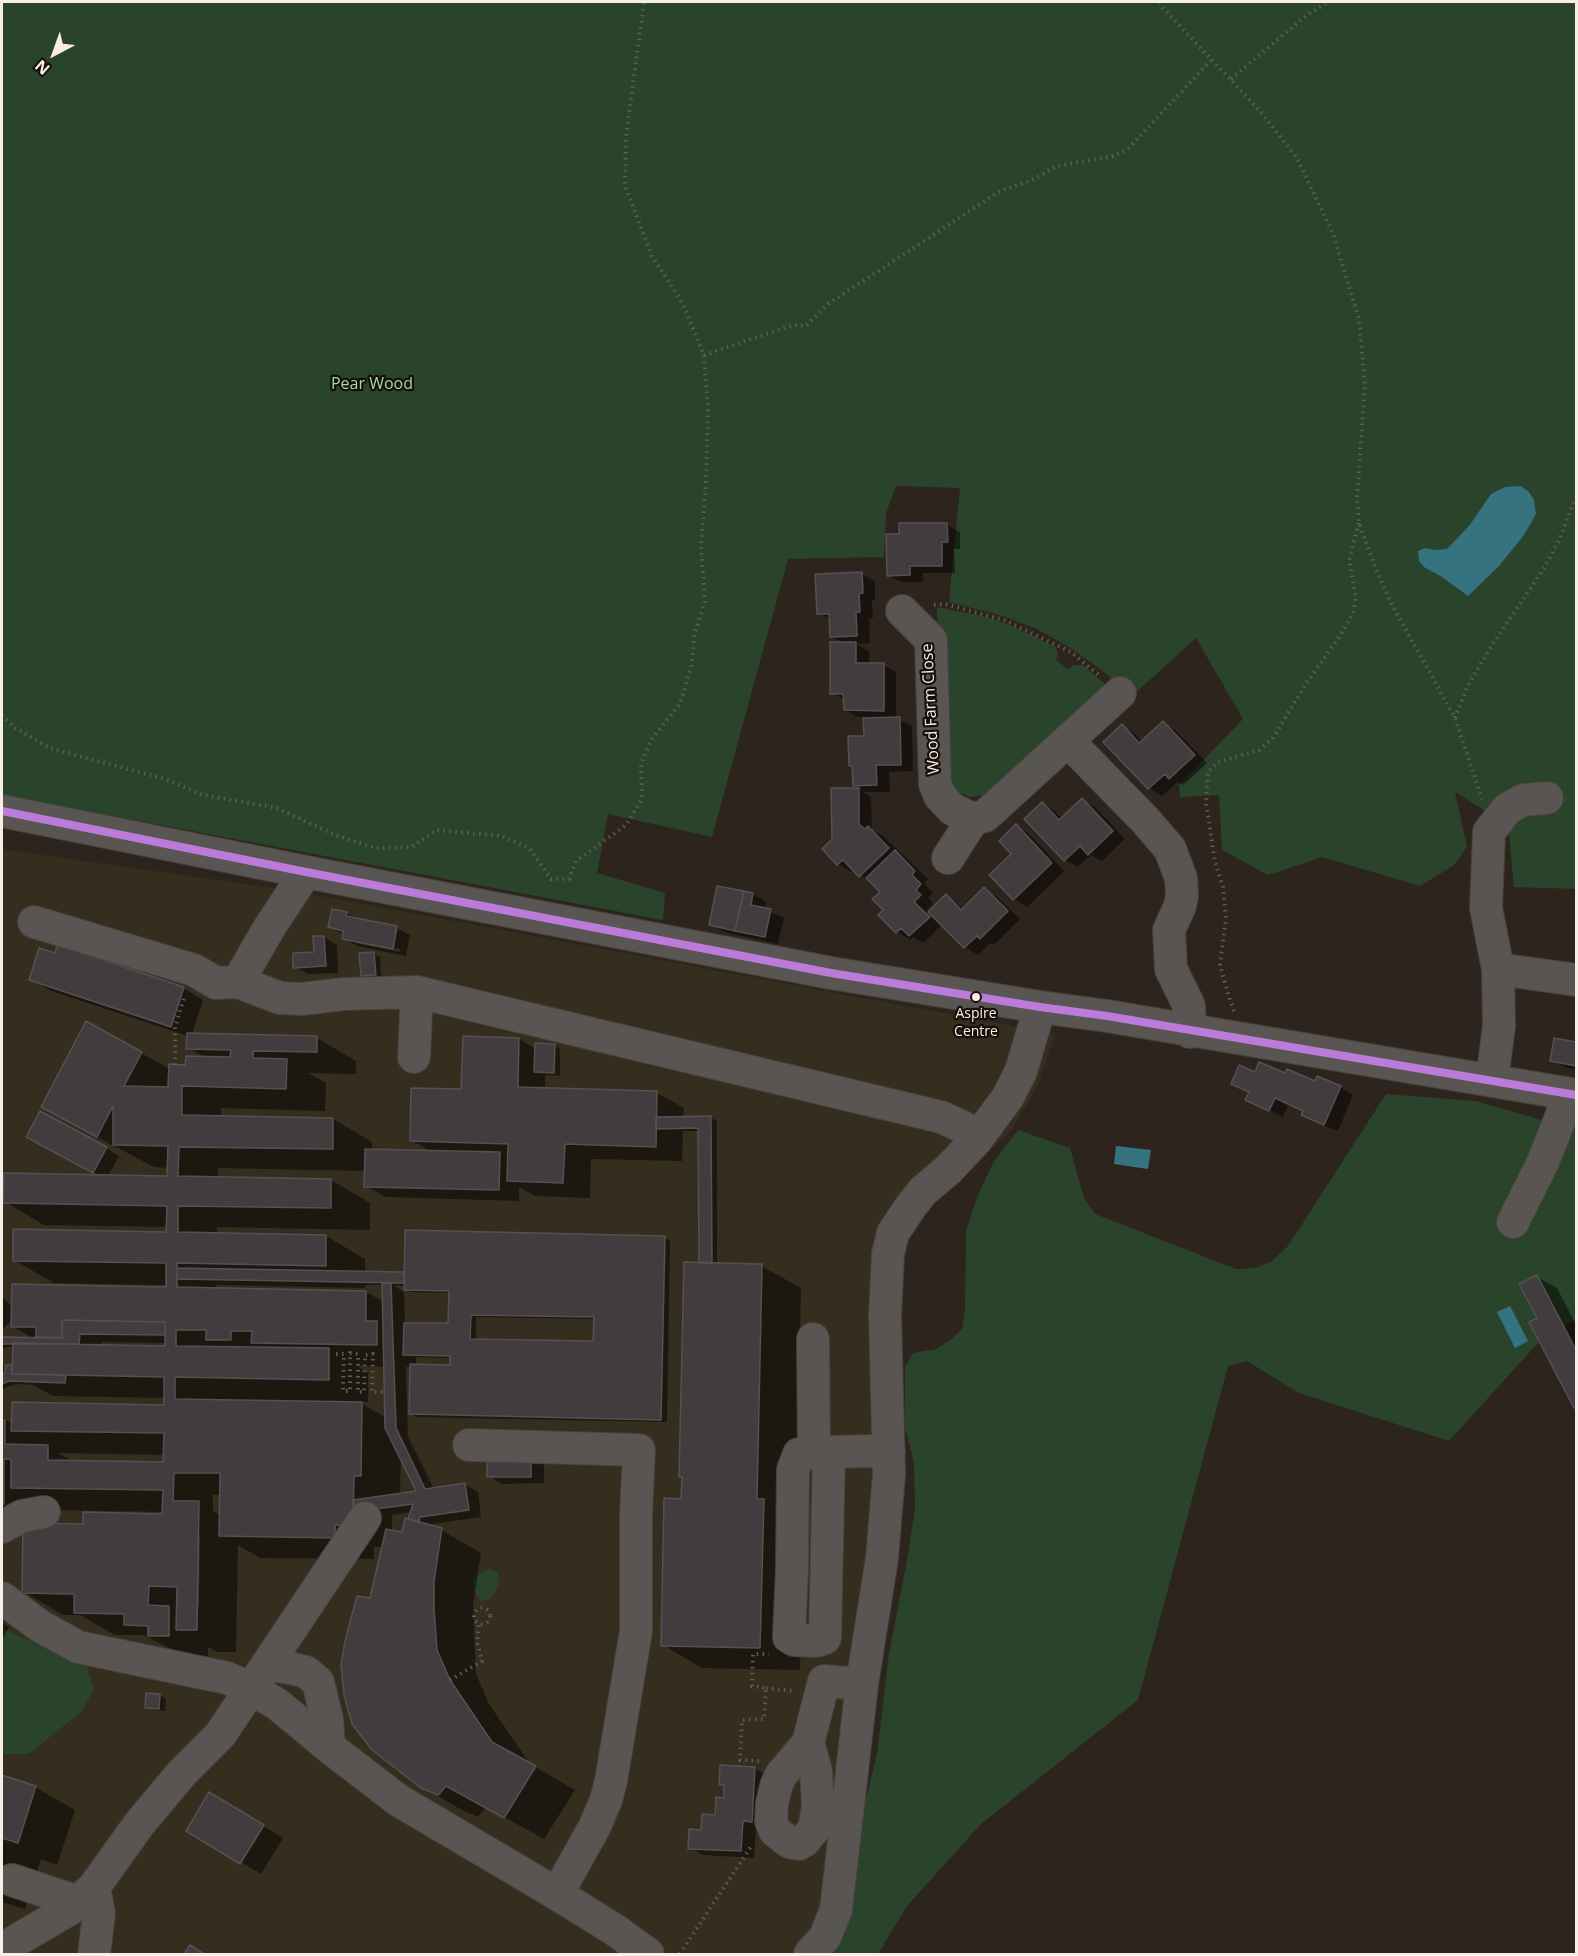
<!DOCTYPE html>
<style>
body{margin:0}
#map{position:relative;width:1578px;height:1956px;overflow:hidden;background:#2d251d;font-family:"Open Sans",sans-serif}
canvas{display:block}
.frame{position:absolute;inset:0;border:3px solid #f9eee5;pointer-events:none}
.north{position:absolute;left:24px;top:24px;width:60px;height:60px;-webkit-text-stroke:4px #160f09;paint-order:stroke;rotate:221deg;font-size:16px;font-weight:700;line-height:24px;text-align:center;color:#f9eee5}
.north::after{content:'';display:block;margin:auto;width:21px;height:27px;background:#f9eee5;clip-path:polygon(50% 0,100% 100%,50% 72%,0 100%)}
</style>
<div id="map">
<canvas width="1578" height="1956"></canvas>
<div class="frame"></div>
<div class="north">N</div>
</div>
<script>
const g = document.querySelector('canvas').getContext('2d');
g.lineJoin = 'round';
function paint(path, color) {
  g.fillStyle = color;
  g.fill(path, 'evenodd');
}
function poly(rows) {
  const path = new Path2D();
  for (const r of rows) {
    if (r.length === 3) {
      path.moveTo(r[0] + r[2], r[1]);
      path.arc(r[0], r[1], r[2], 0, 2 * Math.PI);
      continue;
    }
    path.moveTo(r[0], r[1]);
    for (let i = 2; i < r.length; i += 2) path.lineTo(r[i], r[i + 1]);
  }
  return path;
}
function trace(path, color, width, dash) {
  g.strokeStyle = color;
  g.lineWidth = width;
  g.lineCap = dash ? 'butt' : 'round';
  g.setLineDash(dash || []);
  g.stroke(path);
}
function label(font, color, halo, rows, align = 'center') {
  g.font = font + ' "Open Sans",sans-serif';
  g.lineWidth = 4.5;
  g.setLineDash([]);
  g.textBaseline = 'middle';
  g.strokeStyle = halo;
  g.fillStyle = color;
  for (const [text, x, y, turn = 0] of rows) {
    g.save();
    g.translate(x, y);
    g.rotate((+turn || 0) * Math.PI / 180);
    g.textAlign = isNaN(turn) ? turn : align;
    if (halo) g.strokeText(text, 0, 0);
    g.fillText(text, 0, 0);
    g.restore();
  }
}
paint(poly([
 [2,849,294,891,1055,1034,1038,1085,1017,1122,1006,1137,944,1185,904,1236,843,1935,834,1954,2,1954]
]), '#352d1e');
paint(poly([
 [2,2,1576,2,1576,889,1514,887,1508,825,1455,792,1467,847,1453,866,1420,886,1322,857,1268,875,1222,850,1219,795,1180,797,1179,785,1243,719,1196,638,1131,697,1103,671,1072,649,1037,629,1003,616,949,602,960,488,896,486,886,513,884,557,788,559,712,837,608,814,597,873,665,893,663,920,2,795],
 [937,607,988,617,1012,626,1056,647,1058,656,1056,660,1068,669,1074,665,1083,665,1105,684,988,795,970,797,954,790,941,765],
 [1386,1094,1476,1101,1576,1130,1576,1319,1538,1343,1449,1441,1299,1393,1247,1361,1228,1366,1138,1700,981,1824,907,1906,878,1954,834,1954,843,1935,855,1844,877,1754,889,1654,907,1560,915,1509,914,1463,905,1427,905,1368,913,1353,936,1349,949,1341,962,1329,965,1309,966,1231,977,1197,993,1163,1018,1130,1070,1148,1084,1198,1095,1214,1236,1269,1255,1268,1272,1261,1288,1246],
 [489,1569,498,1573,499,1585,490,1599,481,1601,474,1591,473,1577],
 [2,1628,87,1667,94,1689,82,1711,29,1754,2,1754]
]), '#2a432b');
paint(poly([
 [1521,486,1529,492,1534,500,1536,514,1524,535,1499,566,1468,596,1442,577,1424,567,1419,561,1418,551,1425,548,1435,550,1447,549,1469,526,1491,494,1505,487],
 [1116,1146,1151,1150,1148,1169,1114,1164],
 [1510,1306,1528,1341,1515,1348,1497,1312]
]), '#367380');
paint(poly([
 [947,525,960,532,960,549,954,549,955,573,923,573,923,582,901,582,888,575,900,536],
 [861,574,875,581,875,600,872,600,873,618,869,619,870,643,856,644,869,651,869,665,883,665,896,672,896,718,912,726,913,771,889,772,890,792,863,792,871,797,872,830,882,835,928,879,924,883,933,893,928,898,933,903,927,910,929,913,946,896,964,909,984,889,997,897,1020,919,994,945,990,943,978,955,965,947,943,924,923,943,913,937,910,940,897,932,885,910,882,892,854,869,851,872,838,864,833,840,833,789,862,789,854,785,853,767,850,765,865,737,865,717,858,717,845,710,845,700,832,693,843,643,832,637,831,620,819,613],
 [1163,723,1176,731,1207,763,1183,785,1177,782,1162,796,1149,788,1105,742,1122,726,1135,734,1143,742],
 [1082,800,1095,807,1125,839,1102,861,1091,855,1078,867,1065,860,1042,803,1055,811,1062,819],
 [1016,826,1029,834,1064,871,1027,907,1014,899,1013,854],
 [753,894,766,902,764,909,784,918,778,944,724,932,711,924],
 [333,911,347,913,358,920,397,928,410,935,406,956,357,946,343,938,343,934,330,927],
 [356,940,400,949,400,952,356,943],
 [324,937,337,945,338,973,308,974,295,967,316,953],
 [374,954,380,957,381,978,368,978,362,975],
 [31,979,183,988,203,1000,192,1034,317,1038,356,1061,356,1074,308,1073,326,1083,325,1111,221,1108,221,1117,333,1119,372,1142,372,1150,432,1152,411,1140,519,1039,536,1049,554,1045,560,1049,560,1076,545,1075,545,1089,657,1093,684,1108,683,1118,711,1118,717,1121,717,1264,761,1266,801,1288,796,1519,803,1523,800,1670,702,1668,663,1645,683,1500,701,1264,700,1131,683,1131,682,1161,591,1159,590,1198,535,1196,519,1187,519,1201,386,1197,366,1186,366,1171,218,1168,218,1178,331,1180,370,1203,370,1230,217,1227,217,1234,326,1236,365,1259,365,1273,406,1274,664,1237,670,1241,667,1422,416,1417,408,1412,410,1412,411,1367,406,1367,408,1437,434,1489,465,1485,478,1492,481,1517,433,1524,432,1527,441,1530,481,1553,473,1605,476,1674,489,1704,530,1764,575,1790,544,1839,486,1807,478,1817,462,1810,422,1787,372,1600,383,1547,374,1547,374,1559,260,1558,238,1545,236,1652,217,1652,208,1647,208,1658,189,1658,144,1635,115,1635,80,1615,63,1615,24,1592,25,1525,2,1525,2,1417,13,1424,165,1407,166,1398,53,1396,33,1385,16,1384,2,1389,2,1363,5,1366,14,1366,14,1346,2,1348,2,1338,34,1339,12,1326,13,1318,2,1330,2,1297,13,1307,167,1289,167,1285,54,1283,14,1260,168,1233,168,1227,44,1225,5,1202,101,1176,41,1144,106,1148,119,1156,108,1176,169,1178,169,1168,154,1167,82,1129,141,1053,170,1069,187,1066,206,1058,188,1048,188,1036,51,991],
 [216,1285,365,1288,365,1285,383,1285,384,1302,366,1292,216,1289],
 [393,1285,405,1286,405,1289,411,1292,450,1293,450,1325,405,1324,404,1292],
 [476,1317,595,1319,595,1343,476,1341],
 [101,1342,166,1343,166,1347,101,1346],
 [416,1357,451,1358,451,1366,416,1365],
 [357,1366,385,1367,387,1418,358,1402,368,1402,368,1373],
 [58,1453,165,1455,165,1463,74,1462],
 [401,1456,418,1492,400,1495],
 [213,1495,221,1495,221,1516,213,1511],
 [52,1510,164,1512,164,1515,84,1526,43,1525],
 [412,1512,403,1534,392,1532,392,1515],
 [197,1535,200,1535,199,1606,196,1606],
 [1556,1040,1576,1044,1576,1070,1565,1067,1552,1060],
 [1256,1074,1286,1074,1340,1087,1353,1095,1338,1131,1316,1122,1303,1115,1304,1112,1288,1105,1283,1117,1247,1100,1250,1093,1233,1083],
 [1537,1277,1557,1288,1576,1325,1576,1408,1539,1319],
 [531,1457,544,1465,544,1483,502,1484,489,1476],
 [2,1623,9,1627,2,1640],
 [160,1695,166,1699,165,1711,153,1710,147,1707],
 [755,1768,768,1776,765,1828,756,1828,754,1858,703,1855,690,1848,716,1816,725,1799,726,1787,721,1784],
 [2,1776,35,1787,75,1810,57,1865,41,1859,25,1909,2,1902],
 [230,1806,283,1838,261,1874,188,1830]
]), '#0007');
const building = poly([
 [899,523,947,523,948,542,942,542,942,566,910,566,910,575,887,576,886,534,899,534,899,523],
 [862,572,863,593,859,594,860,612,856,612,857,636,830,637,829,614,817,614,815,574,862,572],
 [830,642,856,642,856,663,884,663,884,711,844,710,843,694,830,694,830,642],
 [900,717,901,765,876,765,877,785,853,786,852,766,849,766,848,736,864,736,863,718,900,717],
 [1163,721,1195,755,1169,779,1165,774,1148,789,1103,742,1122,724,1139,743,1163,721],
 [831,788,859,788,859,824,865,829,868,826,889,848,859,877,843,860,837,865,822,849,832,839,831,788],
 [1082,798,1113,831,1088,855,1080,846,1064,861,1024,819,1042,802,1059,820,1082,798],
 [1016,824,1052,863,1013,900,989,875,1011,854,999,841,1016,824],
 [895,850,915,871,912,875,921,884,916,890,921,895,914,902,930,917,909,936,901,928,896,933,878,915,883,910,872,899,880,892,866,878,895,850],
 [717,886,744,891,735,931,709,925,717,886],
 [984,887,1008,911,980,939,977,936,964,948,928,912,946,894,961,910,984,887],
 [744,891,753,893,751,905,771,909,765,937,735,931,744,891],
 [332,909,347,912,346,916,397,926,393,949,342,939,343,931,328,927,332,909],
 [313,936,324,936,326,966,293,968,293,953,314,952,313,936],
 [57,945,184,987,171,1027,29,980,39,948,55,953,57,945],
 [374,952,376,975,361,976,359,953,374,952],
 [86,1021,142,1052,124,1086,168,1087,169,1064,185,1065,186,1056,230,1057,231,1050,186,1049,187,1033,317,1036,317,1052,253,1051,253,1058,287,1059,286,1089,182,1086,182,1115,333,1118,333,1149,179,1147,178,1176,331,1179,331,1208,178,1206,178,1232,326,1235,326,1266,177,1263,177,1287,366,1291,366,1321,377,1321,377,1345,251,1343,252,1331,231,1331,231,1340,206,1340,206,1330,176,1330,176,1346,329,1348,329,1380,175,1377,175,1399,362,1402,361,1476,354,1476,353,1525,335,1525,335,1538,219,1536,220,1473,174,1473,173,1501,199,1501,197,1630,176,1630,177,1587,149,1586,148,1605,169,1606,169,1636,148,1636,148,1626,124,1625,124,1614,74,1613,74,1594,22,1593,23,1523,83,1524,83,1512,162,1514,163,1490,11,1488,11,1459,4,1459,4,1504,2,1504,2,1420,5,1420,5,1444,48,1445,48,1460,163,1462,164,1433,11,1431,12,1402,164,1405,164,1377,12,1374,13,1343,165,1346,165,1322,62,1320,62,1338,36,1337,36,1327,11,1327,12,1284,166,1287,166,1263,13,1261,13,1229,166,1232,167,1206,3,1203,4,1173,167,1176,168,1146,113,1145,113,1106,97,1137,41,1107,86,1021],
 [463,1036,519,1038,518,1087,657,1091,656,1147,565,1144,563,1183,507,1181,508,1144,410,1141,411,1088,461,1089,463,1036],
 [1554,1038,1576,1042,1576,1066,1550,1061,1554,1038],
 [535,1043,555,1044,554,1073,534,1072,535,1043],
 [1259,1062,1285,1073,1287,1069,1315,1081,1317,1076,1341,1086,1324,1125,1301,1115,1303,1111,1275,1098,1269,1111,1245,1100,1249,1092,1231,1084,1239,1065,1255,1072,1259,1062],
 [40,1111,107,1147,93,1173,26,1137,40,1111],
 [711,1116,712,1263,699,1263,698,1128,656,1129,656,1117,711,1116],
 [365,1149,500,1152,499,1190,364,1187,365,1149],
 [405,1230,665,1236,661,1420,409,1414,410,1364,450,1365,450,1356,403,1355,404,1323,448,1323,449,1291,404,1290,405,1230],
 [471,1315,594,1317,593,1341,470,1339,471,1315],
 [684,1262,762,1264,757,1499,764,1499,760,1648,661,1646,664,1498,681,1499,682,1477,679,1477,684,1262],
 [177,1268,404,1272,404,1283,177,1279,177,1268],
 [1537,1275,1576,1350,1576,1407,1574,1408,1529,1322,1537,1318,1519,1284,1537,1275],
 [382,1283,391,1283,396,1428,425,1489,465,1483,469,1510,420,1517,419,1522,408,1519,413,1504,353,1512,353,1500,416,1491,385,1428,382,1283],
 [62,1320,165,1322,165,1335,80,1334,79,1344,2,1344,2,1337,62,1338,62,1320],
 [5,1365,12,1365,12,1374,66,1375,65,1383,9,1381,2,1384,2,1374,5,1372,5,1365],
 [487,1456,531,1456,531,1477,487,1477,487,1456],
 [405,1518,442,1528,434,1581,434,1609,437,1650,450,1680,492,1742,536,1766,504,1818,446,1786,438,1795,421,1788,372,1750,352,1724,344,1695,341,1665,345,1641,357,1596,370,1598,386,1529,402,1532,405,1518],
 [146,1693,160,1694,159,1709,145,1708,146,1693],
 [720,1765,755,1767,752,1822,743,1821,741,1851,688,1849,689,1829,701,1830,702,1814,715,1815,716,1797,724,1798,724,1785,719,1785,720,1765],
 [2,1775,36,1786,18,1843,2,1838,2,1775],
 [209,1792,264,1825,240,1864,186,1831,209,1792],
 [190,1945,204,1954,184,1954,190,1945]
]);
paint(building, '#413d3e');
trace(building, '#555152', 1.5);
const minor = poly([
 [902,611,931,640,935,784,940,796,952,809,973,819,985,816,1120,693],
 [1068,741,1146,821,1170,849,1181,878,1182,896,1180,906,1169,930,1171,969,1189,1006,1190,1032],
 [2,811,306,872,831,973,1040,1007,1107,1016,1576,1095],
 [948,858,973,819],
 [34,922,194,970,216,983,238,982,280,998,302,999,344,994,417,992,941,1117,963,1127,977,1139],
 [1498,969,1576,980],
 [238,982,269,928,306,872],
 [414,1057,417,992],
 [1492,1080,1499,1026,1498,969,1486,908,1489,832,1507,809,1523,800,1547,798],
 [1513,1222,1543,1162,1570,1094],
 [813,1339,814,1453],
 [469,1445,639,1450,636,1515,636,1631,611,1781,606,1800,594,1828,557,1894],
 [829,1452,825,1638,816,1641,794,1640,789,1637,792,1570,793,1470,799,1454,829,1452,868,1451,889,1452],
 [2,1527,22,1516,44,1512],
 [2,1598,40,1626,78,1647,227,1678,252,1689,277,1704,329,1747,398,1800,557,1894,615,1930,648,1954],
 [268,1665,290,1668,306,1672,318,1682,327,1719,329,1747],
 [808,1743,781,1775,776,1786,772,1804,771,1821,775,1831,789,1842,799,1844,804,1841,814,1829,818,1806,816,1771,808,1743,824,1681,862,1684],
 [12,1880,78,1902],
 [94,1887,99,1914,94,1954],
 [2,1949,70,1909,94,1887,140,1823,182,1773,220,1735,365,1518],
 [810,1954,825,1937,836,1910,862,1684,882,1558,889,1474,885,1315,888,1254,893,1233,911,1206,923,1191,949,1169,977,1139,1008,1097,1021,1071,1040,1007]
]);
trace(minor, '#48413b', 34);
trace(poly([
 [1160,2,1163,8,1260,111,1297,158,1333,234,1359,319,1365,385,1357,497,1359,523,1376,569,1391,603,1455,718,1482,799],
 [1231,79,1307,15,1328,2],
 [704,355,793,325,806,326,828,304,1000,191,1032,180,1057,166,1113,156,1128,149,1212,59],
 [934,605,945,604,1004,620,1071,652,1100,676],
 [2,715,15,728,50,748,165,779,203,795,277,808,335,835,375,848,412,847,436,830,502,836,530,849,551,879,569,879,576,861,626,825,642,799,641,764,651,740,680,704,691,668,695,632,705,602,701,546,706,482,708,408,704,355,682,302,652,256,625,186,626,137,644,2],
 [1455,718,1468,685,1494,642,1545,567,1560,538,1576,497],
 [1234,1011,1229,997,1220,965,1226,919,1223,887,1215,862,1206,802,1208,772,1218,762,1259,750,1273,738,1307,682,1340,636,1353,613,1356,597,1349,560,1359,523],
 [175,1065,175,1027,185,995],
 [336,1354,344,1354,343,1391,350,1391,350,1353,358,1354,358,1392,364,1392,365,1355,373,1354,372,1392,385,1392],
 [482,1616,8],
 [450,1680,482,1661,477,1642,479,1624],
 [766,1688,795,1691],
 [759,1761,740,1760,742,1720,764,1719,766,1688,752,1686,753,1654,769,1654],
 [680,1954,752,1845]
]), '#605b58', 4, [1.5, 4.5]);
trace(minor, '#585552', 32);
trace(poly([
 [2,811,306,872,831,973,1040,1007,1107,1016,1576,1095]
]), '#bd7bd9', 8);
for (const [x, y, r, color] of [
 [976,997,5,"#f9eee5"]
]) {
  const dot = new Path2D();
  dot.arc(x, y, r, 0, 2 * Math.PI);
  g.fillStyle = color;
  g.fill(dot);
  trace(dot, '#160f09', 2);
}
label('14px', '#f9eee5', '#160f09', [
 ["Aspire",976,1014],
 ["Centre",976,1032]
]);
label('16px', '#a0dea4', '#160f09', [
 ["Pear Wood",372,384]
]);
label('16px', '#f9eee5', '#160f09', [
 ["Wood Farm Close",931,709,-93]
]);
</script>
